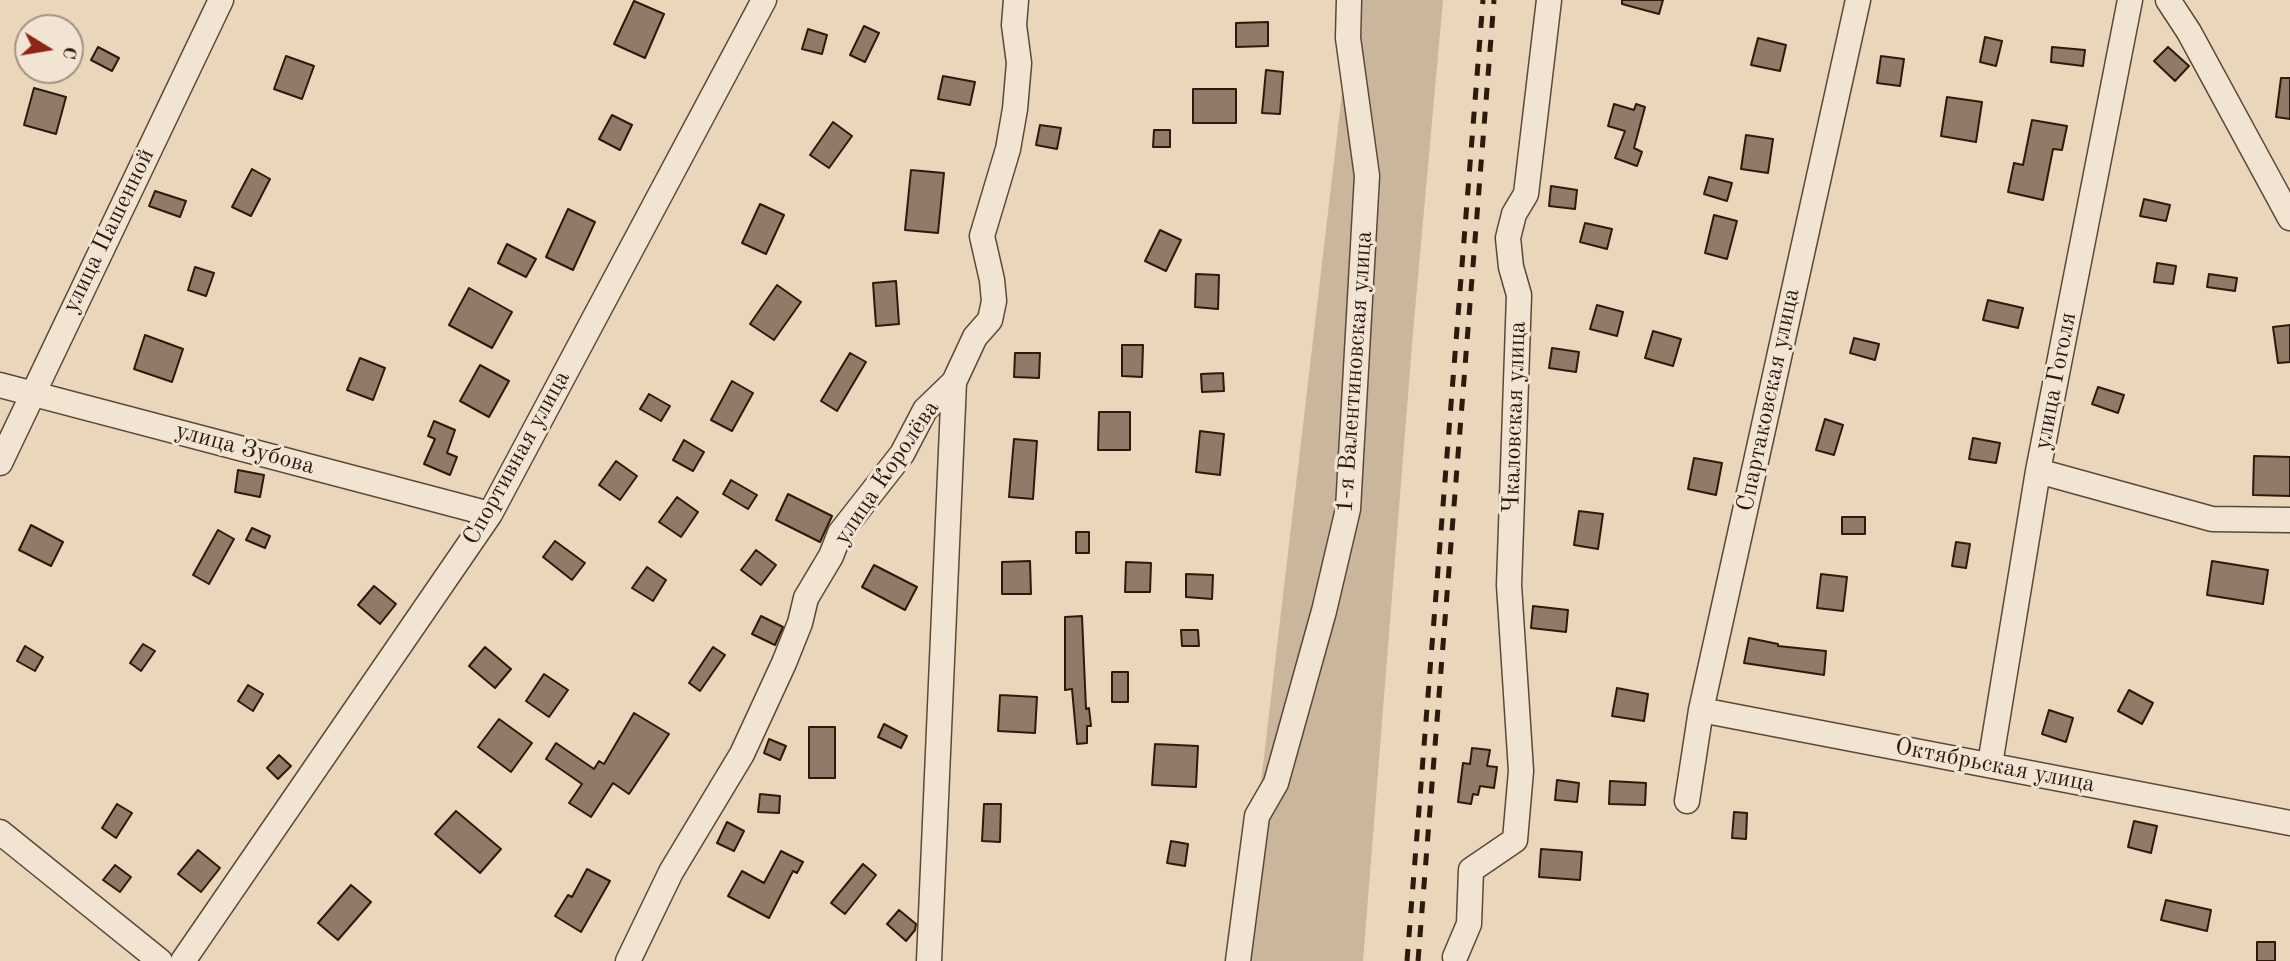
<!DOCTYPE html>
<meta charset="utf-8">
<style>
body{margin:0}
#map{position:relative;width:2290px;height:961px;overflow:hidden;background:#e9d6bb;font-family:"Old Standard TT",serif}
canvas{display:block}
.north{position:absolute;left:14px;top:14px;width:70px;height:70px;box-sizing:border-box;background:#f1e4d3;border:2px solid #a39384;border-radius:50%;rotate:101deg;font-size:19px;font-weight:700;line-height:28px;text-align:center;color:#2e190d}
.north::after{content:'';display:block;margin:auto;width:24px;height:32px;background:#8f2418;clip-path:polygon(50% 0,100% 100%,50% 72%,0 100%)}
</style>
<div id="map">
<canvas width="2290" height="961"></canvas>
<div class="north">С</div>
</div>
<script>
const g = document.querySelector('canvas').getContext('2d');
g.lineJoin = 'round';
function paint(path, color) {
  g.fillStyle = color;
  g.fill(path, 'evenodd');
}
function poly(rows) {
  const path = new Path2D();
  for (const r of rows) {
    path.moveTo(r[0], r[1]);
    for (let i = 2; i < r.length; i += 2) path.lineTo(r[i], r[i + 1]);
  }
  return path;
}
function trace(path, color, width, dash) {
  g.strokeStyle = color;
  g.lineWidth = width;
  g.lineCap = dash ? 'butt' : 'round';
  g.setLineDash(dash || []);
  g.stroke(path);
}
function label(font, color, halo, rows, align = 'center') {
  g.font = font + ' "Old Standard TT",serif';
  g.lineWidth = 6;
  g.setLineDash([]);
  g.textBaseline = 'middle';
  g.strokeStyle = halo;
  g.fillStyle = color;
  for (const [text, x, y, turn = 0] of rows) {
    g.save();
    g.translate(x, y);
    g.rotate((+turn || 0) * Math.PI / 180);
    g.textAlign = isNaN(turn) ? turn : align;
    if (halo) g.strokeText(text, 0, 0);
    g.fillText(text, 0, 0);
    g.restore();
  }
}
paint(poly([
 [1353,0,1443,0,1413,332,1363,961,1240,961]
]), '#c9b69d');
const building = poly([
 [1622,0,1663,0,1659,14,1622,4,1622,0],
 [634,1,664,14,645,58,614,44,634,1],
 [1268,22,1268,46,1236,47,1236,23,1268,22],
 [864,26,879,33,865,62,850,55,864,26],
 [808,29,827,35,822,54,802,49,808,29],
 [1985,37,2002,41,1996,66,1980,62,1985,37],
 [1758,38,1786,45,1780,71,1751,65,1758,38],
 [98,47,119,58,112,71,91,60,98,47],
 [2052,47,2085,50,2083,66,2051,62,2052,47],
 [2168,47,2189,66,2175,81,2154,61,2168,47],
 [286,56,314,66,302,99,274,89,286,56],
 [1881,56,1904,59,1900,86,1877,83,1881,56],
 [1266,70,1283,72,1280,114,1262,113,1266,70],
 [943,76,975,82,970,105,938,99,943,76],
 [2281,78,2290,78,2290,119,2276,117,2281,78],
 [34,88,66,97,56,134,24,125,34,88],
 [1193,89,1236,89,1236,123,1193,123,1193,89],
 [1947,97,1982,102,1976,142,1941,136,1947,97],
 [1614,104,1634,110,1636,104,1645,107,1634,148,1642,152,1637,166,1615,158,1625,131,1608,126,1614,104],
 [612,115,632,125,620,150,599,139,612,115],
 [2032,120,2067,126,2062,150,2053,149,2043,200,2008,192,2014,163,2023,165,2032,120],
 [833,122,852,136,829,168,810,155,833,122],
 [1040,125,1061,128,1057,149,1036,145,1040,125],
 [1154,130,1170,130,1170,147,1153,147,1154,130],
 [1746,135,1773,139,1768,173,1741,169,1746,135],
 [252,169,270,179,251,216,232,207,252,169],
 [911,170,944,173,938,233,905,230,911,170],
 [1709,177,1732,183,1727,201,1704,194,1709,177],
 [1551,186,1577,190,1575,209,1549,206,1551,186],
 [155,191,186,201,180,217,149,206,155,191],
 [2144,199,2170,205,2166,221,2140,216,2144,199],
 [760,204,784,215,766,254,742,243,760,204],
 [568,209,595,222,573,270,546,257,568,209],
 [1714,215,1737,221,1727,259,1705,253,1714,215],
 [1585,223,1612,229,1607,249,1580,242,1585,223],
 [1160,230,1181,240,1166,271,1145,261,1160,230],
 [507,244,536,259,526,277,498,263,507,244],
 [2157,263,2176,266,2173,284,2154,282,2157,263],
 [195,267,214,273,206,296,188,290,195,267],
 [1196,274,1219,275,1218,309,1195,307,1196,274],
 [2209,274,2237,278,2235,291,2207,287,2209,274],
 [896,281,899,324,876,326,873,283,896,281],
 [777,285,801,302,774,340,750,324,777,285],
 [469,288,512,312,492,348,449,325,469,288],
 [1988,300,2023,308,2018,328,1983,320,1988,300],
 [1597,305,1623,312,1617,336,1590,329,1597,305],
 [2290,325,2290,362,2278,363,2273,327,2290,325],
 [1653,331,1681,339,1673,366,1645,358,1653,331],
 [145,335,183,349,172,382,134,369,145,335],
 [1854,338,1879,344,1875,360,1850,353,1854,338],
 [1122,345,1143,345,1142,377,1122,376,1122,345],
 [1552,348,1579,352,1576,372,1549,368,1552,348],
 [850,353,866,362,837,411,821,401,850,353],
 [1015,353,1040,353,1039,378,1014,377,1015,353],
 [360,358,385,368,373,400,347,390,360,358],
 [480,365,509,381,489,417,460,401,480,365],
 [1223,373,1224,391,1202,392,1201,374,1223,373],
 [732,381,753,393,732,431,711,420,732,381],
 [2098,387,2124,395,2118,413,2092,404,2098,387],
 [649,394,670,406,661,421,640,409,649,394],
 [1099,412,1130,412,1130,450,1098,450,1099,412],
 [1825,419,1843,425,1834,455,1816,450,1825,419],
 [434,421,455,430,447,453,457,457,450,475,424,464,435,439,428,436,434,421],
 [1200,431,1224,434,1220,475,1196,472,1200,431],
 [1973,438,2000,443,1996,463,1969,459,1973,438],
 [1014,439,1037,441,1033,499,1009,497,1014,439],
 [684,440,704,452,693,471,673,460,684,440],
 [2254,456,2290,457,2290,496,2253,495,2254,456],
 [1694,458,1722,463,1716,495,1688,489,1694,458],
 [616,461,637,476,620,500,599,485,616,461],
 [238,470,264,475,260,497,235,492,238,470],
 [731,480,757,495,748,509,723,494,731,480],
 [788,494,832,516,820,542,776,520,788,494],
 [677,497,698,512,681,537,659,522,677,497],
 [1579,511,1603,514,1598,549,1574,545,1579,511],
 [1842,517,1865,517,1865,534,1842,534,1842,517],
 [31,525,63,542,51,566,19,550,31,525],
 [252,528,270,536,265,548,246,540,252,528],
 [218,530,234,539,209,584,193,575,218,530],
 [1076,532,1089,532,1089,553,1076,553,1076,532],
 [555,541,585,563,572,580,543,557,555,541],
 [1956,542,1970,544,1966,568,1952,566,1956,542],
 [756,550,776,565,761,585,741,570,756,550],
 [1030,561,1031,594,1002,594,1002,562,1030,561],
 [2212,561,2268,570,2263,604,2207,595,2212,561],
 [1126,562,1151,563,1150,592,1125,592,1126,562],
 [874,565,917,587,905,610,862,587,874,565],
 [647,567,666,580,653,601,632,588,647,567],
 [1186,574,1213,575,1212,599,1186,597,1186,574],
 [1821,574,1847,577,1843,611,1817,608,1821,574],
 [374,586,396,604,380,624,358,605,374,586],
 [1533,606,1568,610,1566,632,1531,628,1533,606],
 [761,616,783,627,775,645,752,634,761,616],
 [1082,616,1086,709,1089,708,1091,726,1087,726,1087,743,1077,744,1072,689,1065,690,1065,617,1082,616],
 [1181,630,1198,630,1199,646,1182,646,1181,630],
 [1749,638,1778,644,1778,646,1826,651,1824,675,1744,663,1749,638],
 [143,644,155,651,141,671,130,663,143,644],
 [25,646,43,657,35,671,17,661,25,646],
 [485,647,511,669,495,688,469,666,485,647],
 [713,647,725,655,700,691,689,683,713,647],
 [1112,672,1128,672,1128,702,1112,702,1112,672],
 [544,674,568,690,549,717,526,701,544,674],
 [248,685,263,694,253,711,238,701,248,685],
 [1617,688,1648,694,1644,721,1612,716,1617,688],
 [2129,690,2153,703,2142,724,2118,711,2129,690],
 [1000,695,1037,697,1035,733,998,731,1000,695],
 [2049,710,2073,718,2066,742,2042,734,2049,710],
 [634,713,669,734,629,794,613,783,591,817,569,803,582,784,546,759,556,743,594,769,599,761,604,764,634,713],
 [499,719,532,743,511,772,478,747,499,719],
 [884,724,907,736,901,748,878,737,884,724],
 [809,727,835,727,835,778,809,778,809,727],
 [769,739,786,746,780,760,764,753,769,739],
 [1155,744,1198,746,1196,787,1152,785,1155,744],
 [1472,748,1490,750,1487,766,1497,767,1494,788,1480,786,1478,795,1473,794,1471,804,1458,802,1463,763,1470,764,1472,748],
 [279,755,291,766,278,779,267,768,279,755],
 [1557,780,1579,783,1577,802,1555,800,1557,780],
 [1610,781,1646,783,1645,805,1609,804,1610,781],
 [760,794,780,796,779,813,758,812,760,794],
 [117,804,132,813,116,838,102,828,117,804],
 [984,804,1001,804,1000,842,982,841,984,804],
 [456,811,501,849,480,873,435,834,456,811],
 [1734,812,1747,813,1746,839,1732,838,1734,812],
 [2134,821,2157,826,2151,853,2128,847,2134,821],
 [727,822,744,831,734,851,717,843,727,822],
 [1171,841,1188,844,1185,866,1167,863,1171,841],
 [1541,849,1582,852,1580,880,1539,877,1541,849],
 [198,850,220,868,201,892,178,874,198,850],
 [781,851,803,862,797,873,793,871,769,918,728,896,742,871,764,883,781,851],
 [863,864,876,875,845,914,831,903,863,864],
 [115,865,131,877,120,892,103,880,115,865],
 [587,869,610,881,581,932,555,916,568,895,572,897,587,869],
 [351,885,371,902,338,940,318,923,351,885],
 [2166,900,2211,910,2207,931,2161,920,2166,900],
 [899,910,916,924,915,930,906,941,887,924,899,910],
 [2257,942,2275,942,2275,961,2257,961,2257,942]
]);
paint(building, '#8f7b67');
trace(building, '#2e190d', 2);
const minor = poly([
 [2168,0,2189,32,2290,218],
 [0,385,490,514],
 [0,463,221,0],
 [2038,471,2212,519,2290,520],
 [1701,710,2290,823],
 [1990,764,2038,471,2130,0],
 [1687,801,1701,710,1858,0],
 [0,832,160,961],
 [1455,957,1469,924,1471,870,1515,840,1521,771,1509,585,1519,295,1511,267,1508,238,1514,214,1526,194,1549,0],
 [183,961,490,514,764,0],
 [628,961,671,872,742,754,784,663,800,623,806,598,831,556,840,533,902,454,925,410,954,382,975,337,990,320,994,301,992,280,982,236,1008,149,1015,109,1019,63,1014,25,1016,0],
 [929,961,954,382],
 [1238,961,1257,816,1276,783,1324,611,1348,509,1367,176,1348,38,1349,0]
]);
trace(minor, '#5d4838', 27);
trace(minor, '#f1e4d3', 24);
trace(poly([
 [1407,961,1483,0],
 [1418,961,1494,0]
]), '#2e190d', 5, [12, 12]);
label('24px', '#2e190d', '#f1e4d3', [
 ["улица Пашенной",109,231,-64],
 ["1-я Валентиновская улица",1355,372,-86],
 ["улица Гоголя",2056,381,-79],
 ["Спартаковская улица",1769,400,-78],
 ["Чкаловская улица",1515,417,-88],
 ["улица Зубова",245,449,15],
 ["Спортивная улица",517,458,-61],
 ["улица Королёва",887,473,-56],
 ["Октябрьская улица",1995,766,11]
]);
</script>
